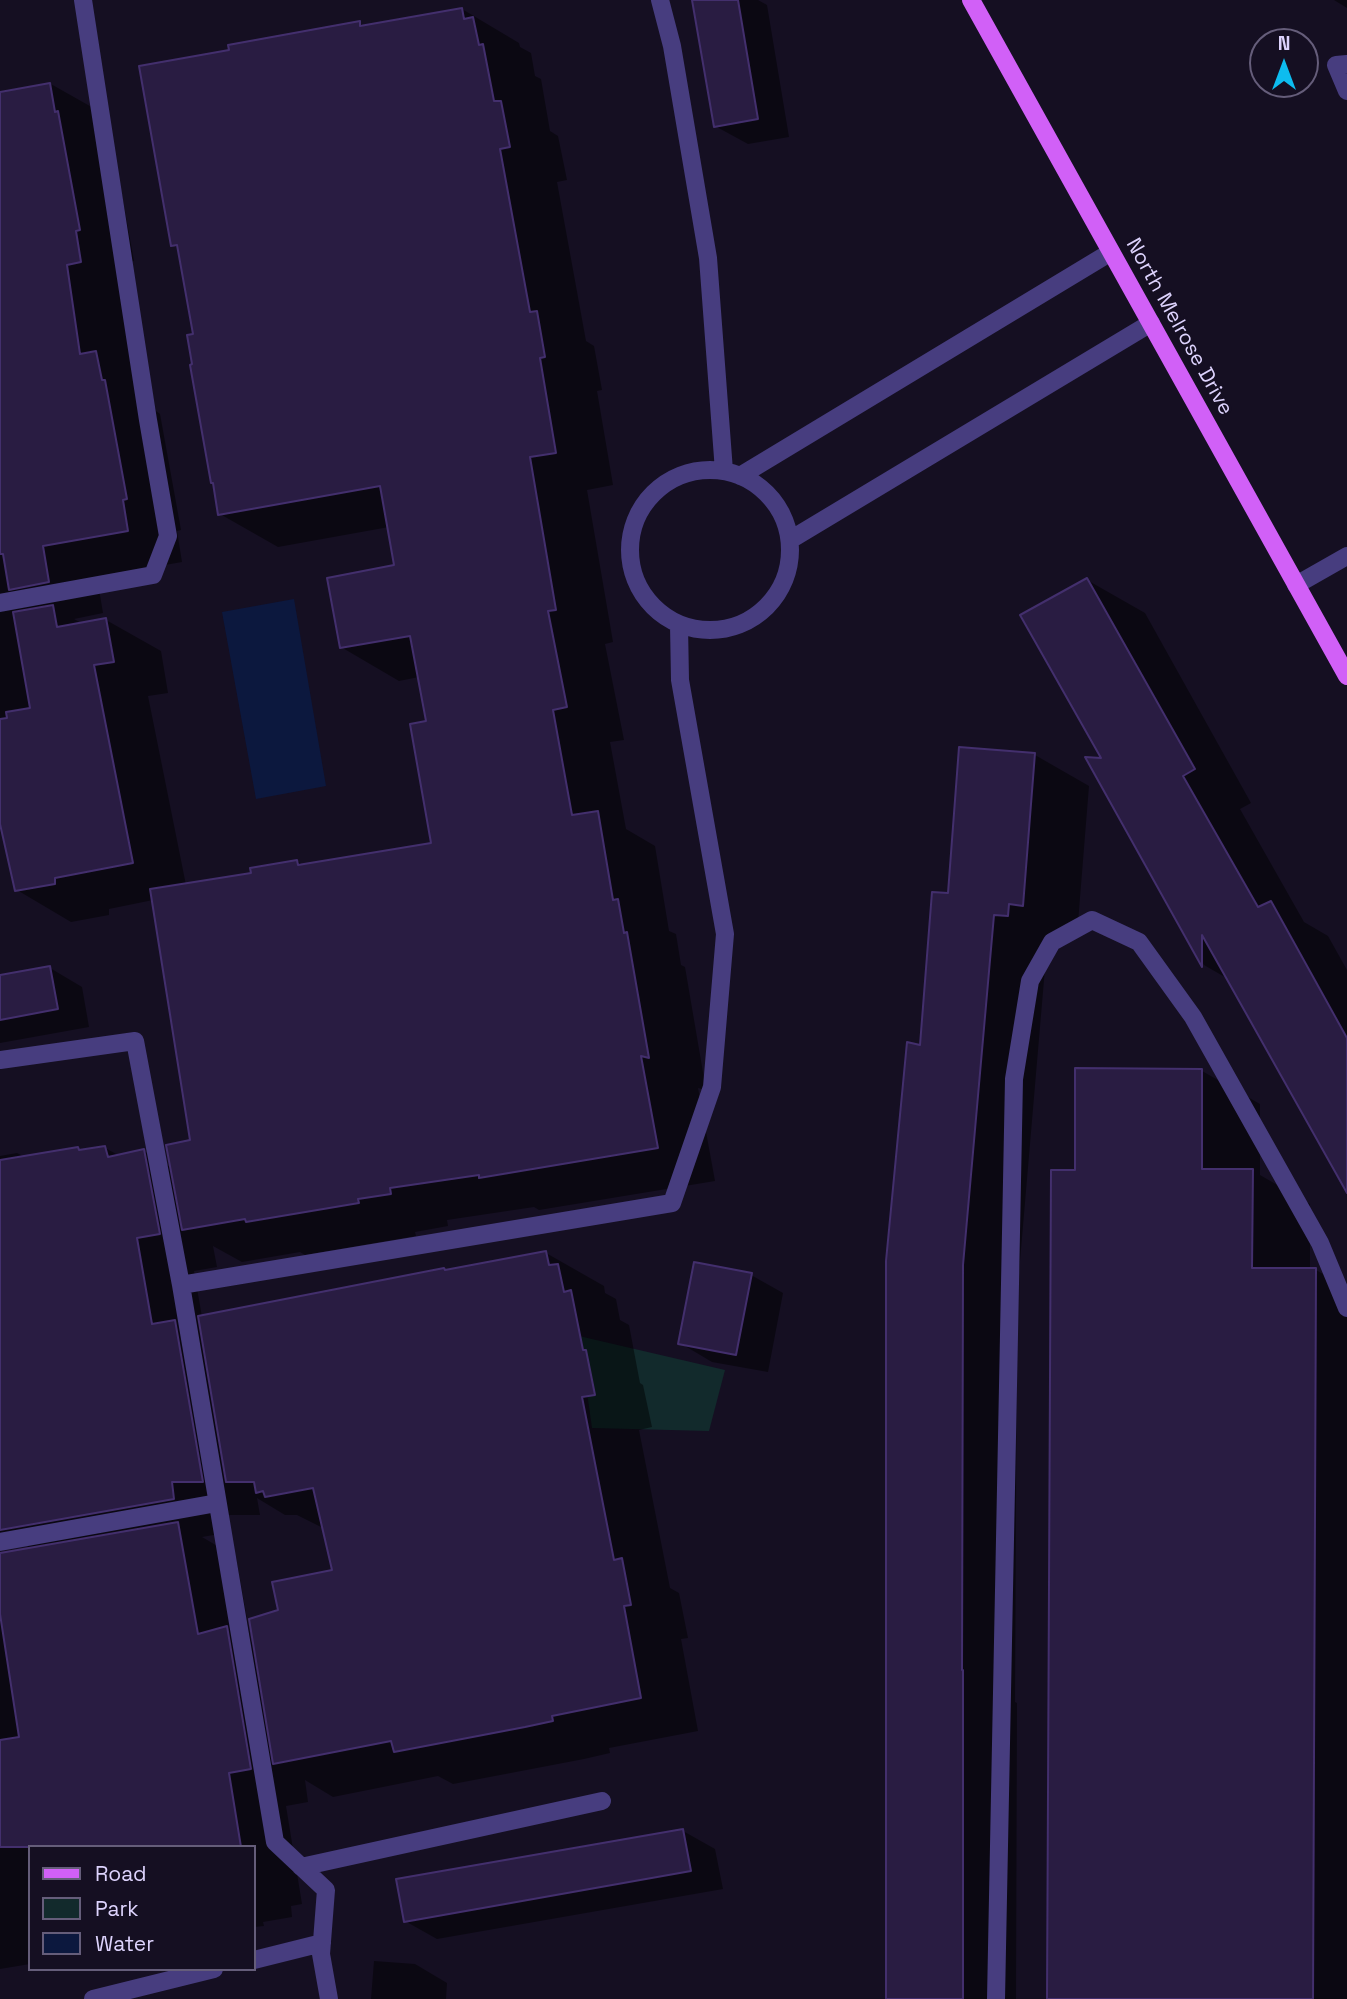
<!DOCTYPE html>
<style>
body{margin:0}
#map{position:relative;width:1347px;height:1999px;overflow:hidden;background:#150f22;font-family:"Space Grotesk",sans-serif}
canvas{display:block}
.legend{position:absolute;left:28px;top:1845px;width:228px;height:126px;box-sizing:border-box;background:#150f22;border:2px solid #655d7a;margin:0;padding:9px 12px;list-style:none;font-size:21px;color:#ddd3fd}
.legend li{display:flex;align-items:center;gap:14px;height:35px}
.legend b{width:35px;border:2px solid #655d7a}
.north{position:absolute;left:1249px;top:28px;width:70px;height:70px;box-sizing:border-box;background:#150f22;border:2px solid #655d7a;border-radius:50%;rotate:0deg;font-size:19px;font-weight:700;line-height:28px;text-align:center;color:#ddd3fd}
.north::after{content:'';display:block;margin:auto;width:24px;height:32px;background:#0dbcef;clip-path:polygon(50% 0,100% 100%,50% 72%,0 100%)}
</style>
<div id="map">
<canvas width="1347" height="1999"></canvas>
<ul class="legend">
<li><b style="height:9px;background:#d160f7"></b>Road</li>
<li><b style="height:19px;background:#122a2c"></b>Park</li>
<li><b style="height:19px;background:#0c183e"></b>Water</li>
</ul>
<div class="north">N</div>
</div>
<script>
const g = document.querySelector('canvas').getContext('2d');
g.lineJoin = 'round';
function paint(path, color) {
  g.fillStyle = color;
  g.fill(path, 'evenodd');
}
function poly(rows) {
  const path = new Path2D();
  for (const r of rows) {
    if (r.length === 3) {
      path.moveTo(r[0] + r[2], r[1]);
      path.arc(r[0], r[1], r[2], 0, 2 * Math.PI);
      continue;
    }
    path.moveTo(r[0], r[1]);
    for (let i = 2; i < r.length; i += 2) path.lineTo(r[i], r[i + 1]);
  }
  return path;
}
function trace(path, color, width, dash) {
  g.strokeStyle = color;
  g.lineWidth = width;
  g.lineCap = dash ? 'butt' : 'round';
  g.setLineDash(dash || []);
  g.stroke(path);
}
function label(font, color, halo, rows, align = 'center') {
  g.font = font + ' "Space Grotesk",sans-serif';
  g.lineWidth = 5;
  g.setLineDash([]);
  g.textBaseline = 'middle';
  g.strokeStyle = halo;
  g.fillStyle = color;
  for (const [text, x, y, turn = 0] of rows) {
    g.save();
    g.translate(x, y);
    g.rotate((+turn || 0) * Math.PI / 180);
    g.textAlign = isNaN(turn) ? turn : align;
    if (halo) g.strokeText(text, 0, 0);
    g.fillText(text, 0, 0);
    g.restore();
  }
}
paint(poly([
 [579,1336,725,1370,709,1431,592,1428]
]), '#122a2c');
paint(poly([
 [294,599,326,786,256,799,222,612]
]), '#0c183e');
paint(poly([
 [693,0,758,0,767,5,789,137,748,144,715,126],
 [1334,0,1347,0,1347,8],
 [462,9,519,43,520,47,531,53,535,76,541,79,550,131,558,136,567,180,557,182,586,341,594,346,602,390,597,391,613,485,587,490,613,642,605,644,624,740,610,742,626,829,655,846,669,931,676,934,681,965,685,967,706,1090,698,1088,715,1181,539,1210,534,1207,447,1220,448,1226,415,1232,416,1236,305,1255,300,1252,242,1262,213,1246,217,1267,194,1271,202,1317,444,1269,448,1272,546,1253,604,1286,605,1293,616,1299,620,1320,629,1325,640,1383,643,1385,652,1427,639,1430,670,1588,679,1593,688,1638,681,1639,698,1731,609,1748,610,1753,584,1759,453,1784,438,1776,333,1797,305,1780,308,1802,286,1806,302,1904,291,1906,292,1917,263,1922,264,1926,254,1927,254,1847,30,1847,30,1964,0,1969,0,1593,32,1549,8,1535,0,1537,0,1156,17,1153,25,1157,78,1148,83,1151,105,1148,120,1156,144,1151,172,1168,192,1141,153,900,109,909,109,915,71,922,17,890,0,814,0,91,49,83,104,114,113,145,134,261,130,262,151,384,156,411,160,414,181,530,177,531,182,562,97,577,103,613,74,619,83,624,106,620,161,651,168,693,148,696,186,885,253,875,297,861,305,866,433,844,428,723,419,677,399,681,341,647,396,567,389,527,278,547,220,514,194,365,196,335,180,249,173,245,231,52,359,23,365,26],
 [257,1498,285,1515,297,1515,325,1529,334,1571,280,1612,255,1644,251,1641,236,1557,202,1537,231,1532,228,1515,260,1515],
 [1087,580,1145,613,1251,803,1240,809,1304,922,1328,936,1347,970,1347,1189,1230,980,1204,965,1088,759,1104,760],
 [960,749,1035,755,1089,786,1077,935,1047,945,1017,1296,1015,1702,1017,1703,1016,1999,888,1999,922,1047,950,895],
 [50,968,82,987,89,1027,0,1043,0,977],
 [1202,1071,1260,1104,1260,1175,1310,1204,1310,1270,1316,1270,1347,1288,1347,1999,1049,1999,1077,1172],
 [751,1275,783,1293,768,1372,712,1362,680,1343],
 [683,1831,715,1849,723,1889,437,1939,405,1921],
 [374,1961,415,1964,447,1983,446,1999,371,1999]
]), '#0007');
const building = poly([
 [692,0,738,0,758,119,714,127,692,0],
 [462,8,464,19,473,17,479,45,483,44,494,101,501,101,510,147,500,149,530,312,537,311,545,357,540,358,556,453,530,457,556,610,548,611,567,707,553,710,572,815,598,811,613,900,618,899,624,933,627,932,649,1058,641,1056,658,1148,479,1178,479,1175,390,1188,391,1194,358,1199,359,1203,246,1222,245,1219,182,1230,166,1145,190,1140,150,889,251,873,250,868,297,860,298,865,431,843,410,724,426,721,410,636,340,648,327,578,394,565,380,486,218,515,213,483,211,483,190,365,192,364,187,335,193,334,177,245,171,246,139,66,229,50,228,45,360,21,360,26,462,8],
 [50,83,55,112,58,111,80,230,76,231,81,262,67,265,80,354,96,351,102,380,105,380,127,499,123,500,128,531,43,546,49,582,9,590,3,554,0,554,0,92,50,83],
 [1087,578,1195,769,1183,776,1258,907,1271,901,1347,1038,1347,1193,1202,935,1202,967,1085,757,1101,758,1020,615,1087,578],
 [53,605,57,627,106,618,114,662,94,665,133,863,55,878,55,884,15,891,0,824,0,719,7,718,6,712,30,708,13,612,53,605],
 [959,747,1035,753,1023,906,1009,904,1008,916,994,915,963,1265,962,1670,963,1670,963,1999,886,1999,886,1261,907,1042,920,1045,932,892,948,893,959,747],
 [50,966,58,1009,0,1020,0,975,50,966],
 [1075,1068,1202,1069,1202,1169,1253,1169,1252,1268,1316,1268,1313,1999,1047,1999,1051,1170,1075,1170,1075,1068],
 [105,1146,108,1157,144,1149,160,1234,137,1238,152,1324,175,1320,203,1482,172,1482,174,1499,0,1530,0,1160,78,1147,79,1150,105,1146],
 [546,1251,549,1265,558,1264,564,1292,571,1290,583,1350,586,1350,595,1395,582,1397,614,1560,622,1558,631,1605,624,1606,641,1698,552,1716,553,1721,525,1727,394,1752,391,1741,273,1764,249,1619,278,1610,272,1582,332,1570,313,1488,265,1497,263,1491,256,1493,254,1482,226,1482,198,1316,444,1268,445,1270,546,1251],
 [694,1262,752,1273,736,1355,678,1344,694,1262],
 [178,1522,198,1634,227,1626,251,1769,229,1773,241,1847,0,1847,0,1740,19,1737,0,1614,0,1553,178,1522],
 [683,1829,691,1871,404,1922,396,1879,683,1829]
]);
paint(building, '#291c42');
trace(building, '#432f6d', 2);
trace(poly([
 [1347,64,1336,65,1347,91],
 [1296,585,1347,556],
 [996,1999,1014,1079,1030,981,1052,942,1092,920,1139,942,1193,1017,1320,1243,1347,1308]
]), '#473d7f', 18);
trace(poly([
 [660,0,672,46,708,258,724,471],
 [710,550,80],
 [740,476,1111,252],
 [790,540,1151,323],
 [0,603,153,575,168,536,148,420,83,0],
 [0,1060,135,1041,181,1285],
 [0,1542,217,1503],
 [301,1867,602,1801],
 [254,1960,322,1943],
 [93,1999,214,1969],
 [329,1999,321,1954,326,1890,275,1842,181,1285,672,1203,712,1087,725,934,680,680,679,625]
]), '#473d7f', 18);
trace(poly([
 [971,0,1347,676]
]), '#d160f7', 18);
label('21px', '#ddd3fd', '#150f22', [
 ["North Melrose Drive",1179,327,61]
]);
</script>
